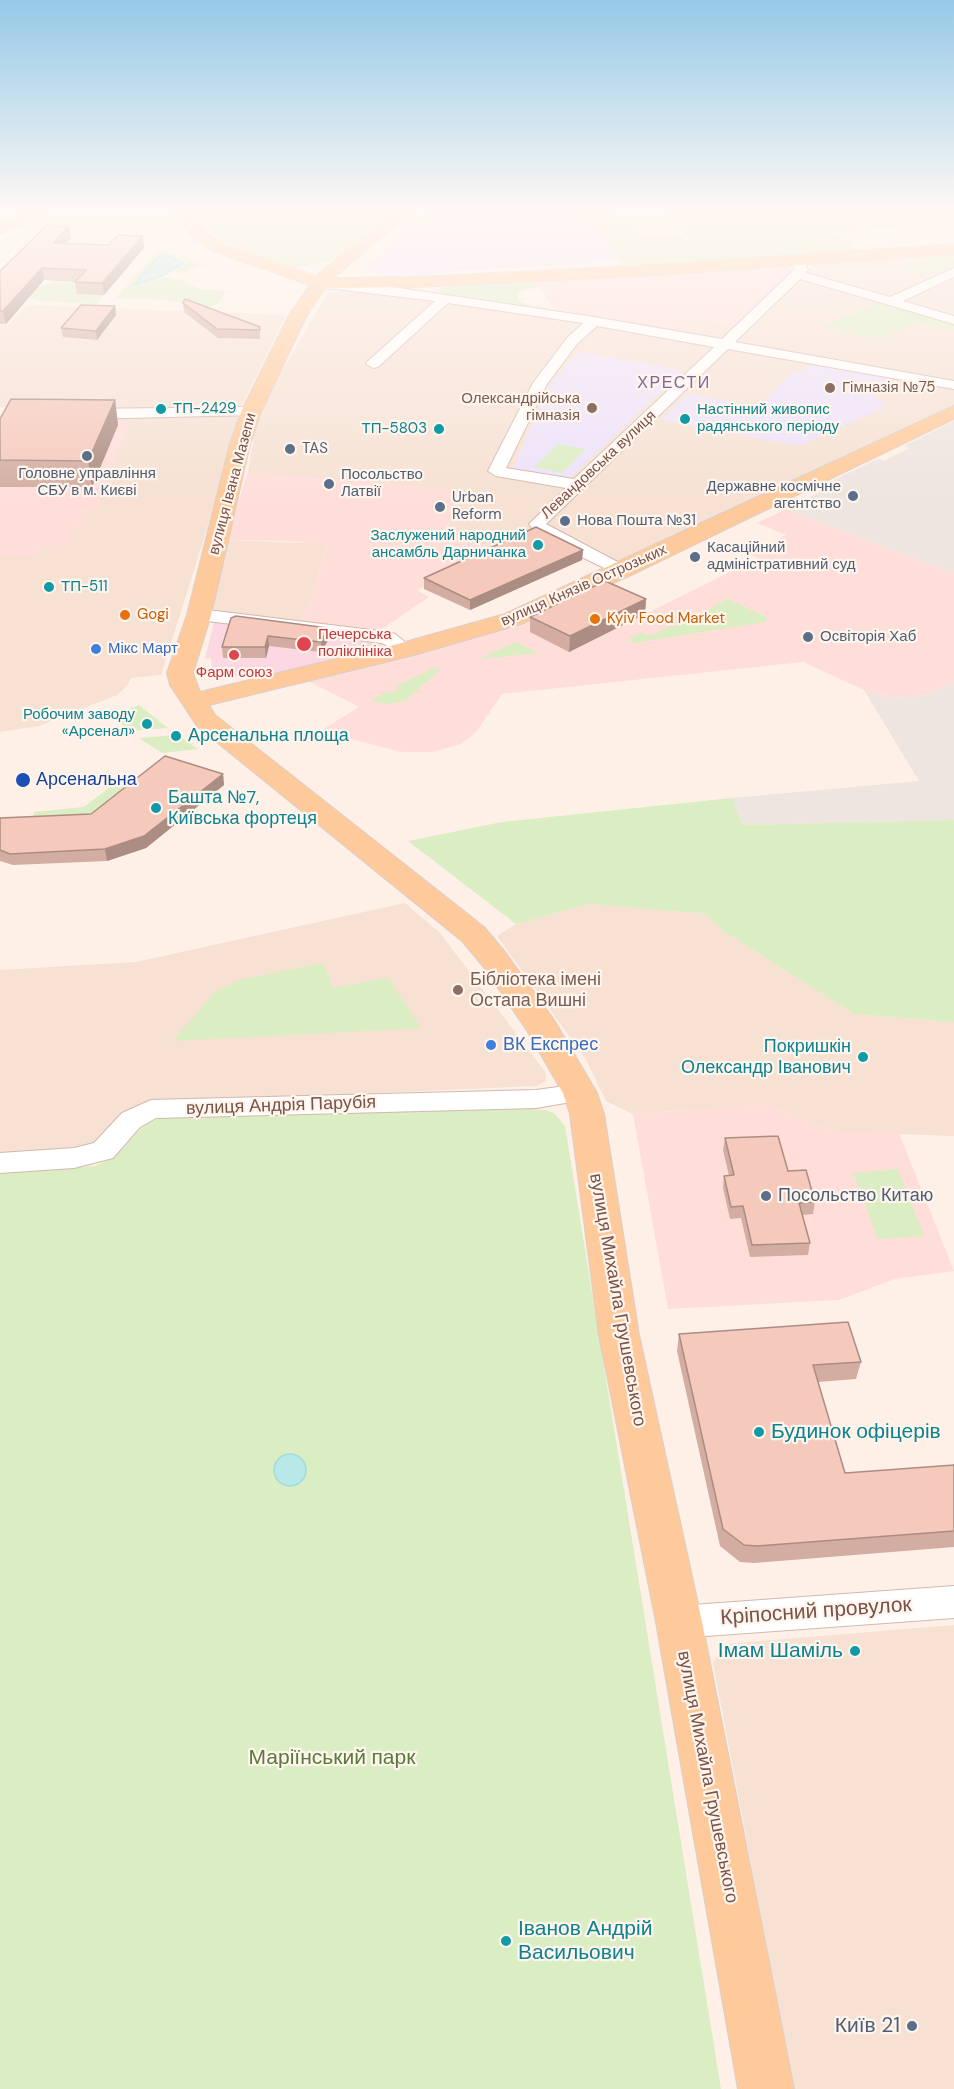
<!DOCTYPE html>
<meta charset="utf-8">
<style>
body{margin:0}
canvas{display:block;background:#fef0e6}
</style>
<canvas width="954" height="2089"></canvas>
<script>
const g = document.querySelector('canvas').getContext('2d');
g.lineJoin = 'round';
function paint(path, color) {
  g.fillStyle = color;
  g.fill(path, 'evenodd');
}
function poly(rows) {
  const path = new Path2D();
  for (const r of rows) {
    if (r.length === 3) {
      path.moveTo(r[0] + r[2], r[1]);
      path.arc(r[0], r[1], r[2], 0, 2 * Math.PI);
      continue;
    }
    path.moveTo(r[0], r[1]);
    for (let i = 2; i < r.length; i += 2) path.lineTo(r[i], r[i + 1]);
  }
  return path;
}
function trace(path, color, width, dash) {
  g.strokeStyle = color;
  g.lineWidth = width;
  g.lineCap = dash ? 'butt' : 'round';
  g.setLineDash(dash || []);
  g.stroke(path);
}
function label(font, color, halo, rows, align = 'center') {
  g.font = font + ' "DM Sans",sans-serif';
  g.lineWidth = 4.5;
  g.setLineDash([]);
  g.textBaseline = 'middle';
  g.strokeStyle = halo;
  g.fillStyle = color;
  for (const [text, x, y, turn = 0] of rows) {
    g.save();
    g.translate(x, y);
    g.rotate((+turn || 0) * Math.PI / 180);
    g.textAlign = isNaN(turn) ? turn : align;
    if (halo) g.strokeText(text, 0, 0);
    g.fillText(text, 0, 0);
    g.restore();
  }
}
paint(poly([
 [954,253,954,405,904,432,617,563,550,532,496,556,480,546,473,533,448,526,453,508,464,494,248,472,258,411,328,293,348,291,405,294,583,321,679,315,749,326,813,265],
 [29,305,286,315,240,409,206,532,161,675,131,678,127,686,117,695,39,726,0,732,0,556,36,556,39,547,77,529,79,522,99,501,132,413,0,407,0,325,7,325],
 [226,540,327,544,311,600,297,623,213,614],
 [405,903,440,933,546,1073,546,1081,537,1086,148,1103,103,1151,0,1163,0,970,136,962],
 [589,904,707,914,722,930,854,1014,954,1022,954,1136,835,1132,767,1104,633,1114,606,1101,585,1058,497,936,516,924],
 [954,1625,954,2089,794,2089,713,1663,725,1644]
]), '#f6e1d3');
paint(poly([
 [785,267,797,270,741,324,679,315,662,332,557,314,535,280],
 [0,415,131,417,99,501,79,522,72,540,66,546,39,547,36,556,0,556],
 [248,472,452,489,464,494,453,508,448,526,473,533,480,546,496,556,417,590,429,597,376,633,297,623,311,600,327,545,289,541,226,540],
 [786,509,954,574,954,681,938,690,919,696,889,697,864,690,803,662,502,694,476,732,461,744,433,752,401,752,320,731,359,707,306,680,591,590,645,614,758,558,750,554,786,535,757,523],
 [767,1104,835,1132,899,1133,954,1271,895,1279,839,1300,668,1309,633,1114]
]), '#ffded9');
paint(poly([
 [954,421,954,574,786,509,839,483,833,480,878,459,884,461,909,448,904,446],
 [954,681,954,820,742,825,732,798,919,781,864,690,889,697,919,696,938,690]
]), '#eee4e0');
paint(poly([
 [433,209,582,209,579,213,591,224,619,261,455,271,410,277,402,274,390,278,365,269,376,265,369,263,378,260,391,244],
 [578,352,683,370,570,478,513,469,548,387],
 [813,362,893,377,874,399,889,405,799,446,661,420,688,394,759,407,790,374,805,370]
]), '#ede2fa');
paint(poly([
 [215,618,386,642,387,647,266,677,262,673,234,676,212,668,211,658,205,659]
]), '#fcd8e2');
paint(poly([
 [191,209,398,209,340,256,328,262,297,267,270,261,228,243,213,234],
 [582,209,603,209,617,215,643,235,672,233,690,241,674,215,654,209,954,209,954,222,836,232,859,253,627,269,604,238,579,213],
 [159,249,203,264,184,273,173,272,188,262,162,252,133,286,164,277,186,281,198,289,226,291,219,303,207,309,168,300,116,298],
 [954,257,954,266,934,276,929,273,909,275,897,266,915,264,911,261],
 [535,280,540,286,522,291,517,295,520,302,557,311,559,313,443,295,439,290,448,284],
 [56,282,86,284,104,295,96,304,37,301,28,297,34,288],
 [882,302,954,323,954,327,948,330,919,322,886,337,867,337,824,326],
 [558,444,586,449,562,473,534,467],
 [728,599,764,616,767,619,765,622,634,643,628,640,641,632,650,636,670,626,674,627],
 [516,642,539,653,479,659],
 [434,668,440,670,405,701,388,704,370,701,387,691,394,693,399,685],
 [139,705,149,713,168,728,130,731,111,716],
 [178,735,198,749,162,753,139,738],
 [123,777,131,782,88,815,33,818,34,812,84,807],
 [732,798,742,825,954,820,954,1022,854,1014,722,930,707,914,589,904,516,924,408,841,502,822],
 [324,963,332,988,388,978,421,1028,173,1041,216,991,239,980],
 [530,1109,545,1110,554,1113,565,1126,721,2089,0,2089,0,1173,95,1166,116,1156,145,1124,162,1117],
 [898,1169,924,1236,878,1239,853,1173]
]), '#dbedc3');
const water = poly([
 [162,253,184,263,162,276,134,285,162,253],
 [290,1470,16]
]);
paint(water, '#b8e9e8');
trace(water, '#9edcdb', 1.5);
const minor = poly([
 [798,258,804,262,808,270,806,273,890,297,954,268,954,277,903,301,954,316,954,324,800,279,735,342,954,381,954,389,728,349,546,524,627,567,630,571,627,575,621,576,538,536,529,524,566,488,496,476,488,471,533,383,567,338,583,323,448,303,378,367,373,368,366,364,368,361,435,301,319,287,313,283,319,279,393,287,594,317,722,339,795,269,792,262,798,258],
 [597,326,714,347,574,479,506,468,547,384,577,344,597,326],
 [251,407,256,409,259,412,256,415,81,419,73,414,81,409,251,407],
 [199,609,388,632,395,634,415,650,405,656,382,643,192,619,190,615,199,609],
 [580,1084,589,1087,593,1093,589,1099,536,1108,156,1118,140,1127,113,1158,74,1168,0,1173,0,1153,74,1148,94,1143,122,1113,151,1100,536,1090,580,1084],
 [954,1586,954,1618,679,1638,667,1633,661,1622,667,1611,679,1606,954,1586]
]);
const major = poly([
 [33,209,53,209,0,234,0,223,33,209],
 [164,209,183,209,188,212,204,231,224,245,316,276,399,209,416,209,333,278,418,277,655,265,954,244,954,254,655,275,418,287,325,288,307,315,261,412,250,444,211,615,193,673,200,692,398,644,505,614,954,406,954,419,629,576,521,624,414,655,209,705,215,715,484,927,505,952,554,1020,597,1093,604,1114,639,1335,702,1622,794,2089,738,2089,656,1622,599,1335,570,1114,563,1093,528,1032,483,966,462,941,197,726,170,685,167,673,187,615,230,444,241,412,273,347,289,315,310,285,212,251,192,237,178,218,164,209]
]);
trace(minor, '#d3b8ad', 2);
trace(major, '#d9cfcc', 2);
paint(minor, '#fff');
paint(major, '#ffca9b');
paint(poly([
 [69,226,71,238,66,243,144,248,104,295,77,294,75,282,44,280,6,324,0,324,0,271],
 [183,303,260,327,260,339,218,338,184,312],
 [115,306,116,315,97,340,63,337,61,328],
 [115,400,118,425,92,487,0,487,0,419],
 [583,550,582,560,470,610,424,589,424,578],
 [646,599,645,614,569,652,530,632,530,617],
 [236,616,328,628,329,639,321,652,269,646,266,658,223,658,222,647],
 [223,774,224,785,146,848,107,861,13,865,0,861,0,818,91,814],
 [725,1138,788,1171,815,1202,813,1214,802,1215,810,1243,808,1255,750,1257,741,1218,730,1219,723,1188,724,1176,729,1176,723,1150],
 [679,1334,861,1362,856,1379,818,1382,845,1473,954,1465,954,1547,754,1563,740,1562,720,1546,677,1351]
]), '#d3ada1');
paint(poly([
 [69,226,71,238,55,255,53,243],
 [143,236,144,248,104,295,102,283],
 [42,268,44,280,6,324,3,311],
 [115,306,116,315,97,340,96,331],
 [115,400,118,425,92,487,88,461],
 [583,550,582,560,470,610,470,600],
 [646,599,645,614,569,652,570,636],
 [328,628,329,639,321,652,321,642],
 [268,636,269,646,266,658,265,647],
 [223,774,224,785,146,848,107,861,105,849]
]), '#ac8d83');
const building = poly([
 [47,225,69,226,53,243,108,245,118,235,143,236,102,283,75,282,86,270,42,268,3,311,0,311,0,271,47,225],
 [185,299,260,327,260,330,217,329,183,303,185,299],
 [81,305,115,306,96,331,61,328,81,305],
 [11,399,115,400,88,461,0,460,0,419,11,399],
 [536,527,583,550,470,600,424,578,536,527],
 [605,581,646,599,570,636,530,617,605,581],
 [236,616,328,628,321,642,268,636,265,647,222,647,231,618,236,616],
 [165,756,223,774,144,836,105,849,10,854,0,850,0,818,91,814,165,756],
 [778,1136,788,1171,806,1170,815,1202,799,1203,810,1243,752,1245,743,1206,731,1207,724,1176,734,1175,725,1138,778,1136],
 [848,1322,861,1362,813,1365,845,1473,954,1465,954,1531,757,1546,744,1545,723,1529,679,1334,848,1322]
]);
paint(building, '#f5c9bb');
trace(building, '#ac8d83', 1.5);
const sky = g.createLinearGradient(0, 0, 0, 501);
sky.addColorStop(0, '#95c9e8');
sky.addColorStop(0.42, '#fff8f4');
sky.addColorStop(1, '#fff8f400');
g.fillStyle = sky;
g.fillRect(0, 0, 954, 501);
for (const [x, y, r, color] of [
 [830,388,6,"#8d6e63"],
 [592,408,6,"#8d6e63"],
 [161,409,6,"#0f9aa8"],
 [685,419,6,"#0f9aa8"],
 [439,429,6,"#0f9aa8"],
 [290,449,6,"#5c6f8a"],
 [87,456,6,"#5c6f8a"],
 [329,484,6,"#5c6f8a"],
 [853,496,6,"#5c6f8a"],
 [440,507,6,"#5c6f8a"],
 [565,521,6,"#5c6f8a"],
 [538,545,6,"#0f9aa8"],
 [695,557,6,"#5c6f8a"],
 [49,587,6,"#0f9aa8"],
 [125,615,6,"#e8710a"],
 [595,619,6,"#e8710a"],
 [808,637,6,"#5c6f8a"],
 [304,644,8,"#e0444e"],
 [96,649,6,"#3f7fe0"],
 [234,655,6,"#e0444e"],
 [147,724,6,"#0f9aa8"],
 [176,736,6,"#0f9aa8"],
 [23,780,8,"#1a4fb4"],
 [156,808,6,"#0f9aa8"],
 [458,990,6,"#8d6e63"],
 [491,1045,6,"#3f7fe0"],
 [863,1057,6,"#0f9aa8"],
 [766,1196,6,"#5c6f8a"],
 [759,1432,6,"#0f9aa8"],
 [855,1651,6,"#0f9aa8"],
 [506,1941,6,"#0f9aa8"],
 [912,2026,6,"#5c6f8a"]
]) {
  const dot = new Path2D();
  dot.arc(x, y, r, 0, 2 * Math.PI);
  g.fillStyle = color;
  g.fill(dot);
  trace(dot, '#fff5ed', 2);
}
label('15px', '#785e54', '#fff5ed', [
 ["Гімназія №75",842,388],
 ["Олександрійська",580,399,"right"],
 ["гімназія",580,416,"right"]
], 'left');
label('15px', '#0d838f', '#fff5ed', [
 ["ТП-2429",173,409],
 ["Настінний живопис",697,410],
 ["радянського періоду",697,427],
 ["ТП-5803",427,429,"right"],
 ["Заслужений народний",526,536,"right"],
 ["ансамбль Дарничанка",526,553,"right"],
 ["ТП-511",61,587],
 ["Робочим заводу",135,715,"right"],
 ["«Арсенал»",135,732,"right"]
], 'left');
label('15px', '#4e5e75', '#fff5ed', [
 ["TAS",302,449],
 ["Головне управління",87,474,"center"],
 ["СБУ в м. Києві",87,491,"center"],
 ["Посольство",341,475],
 ["Латвії",341,492],
 ["Державне космічне",841,487,"right"],
 ["агентство",841,504,"right"],
 ["Urban",452,498],
 ["Reform",452,515],
 ["Нова Пошта №31",577,521],
 ["Касаційний",707,548],
 ["адміністративний суд",707,565],
 ["Освіторія Хаб",820,637]
], 'left');
label('15px', '#795248', '#fff5ed', [
 ["Левандовська вулиця",599,465,-43],
 ["вулиця Івана Мазепи",233,484,-75],
 ["вулиця Князів Острозьких",584,586,-24]
]);
label('15px', '#c56008', '#fff5ed', [
 ["Gogi",137,615],
 ["Kyiv Food Market",607,619]
], 'left');
label('15px', '#be3a42', '#fff5ed', [
 ["Печерська",318,635],
 ["поліклініка",318,652],
 ["Фарм союз",234,673,"center"]
], 'left');
label('15px', '#366cbe', '#fff5ed', [
 ["Мікс Март",108,649]
], 'left');
g.letterSpacing = '1.5px';
label('16px', '#80649d', '#fff5ed', [
 ["ХРЕСТИ",674,384]
]);
g.letterSpacing = '0px';
label('18px', '#0d838f', '#fff5ed', [
 ["Арсенальна площа",188,736],
 ["Башта №7,",168,798],
 ["Київська фортеця",168,819],
 ["Покришкін",851,1047,"right"],
 ["Олександр Іванович",851,1068,"right"]
], 'left');
label('18px', '#164399', '#fff5ed', [
 ["Арсенальна",36,780]
], 'left');
label('18px', '#785e54', '#fff5ed', [
 ["Бібліотека імені",470,980],
 ["Остапа Вишні",470,1001]
], 'left');
label('18px', '#366cbe', '#fff5ed', [
 ["ВК Експрес",503,1045]
], 'left');
label('18px', '#795248', '#fff5ed', [
 ["вулиця Андрія Парубія",281,1106,-2],
 ["вулиця Михайла Грушевського",617,1300,80],
 ["вулиця Михайла Грушевського",707,1777,79]
]);
label('18px', '#4e5e75', '#fff5ed', [
 ["Посольство Китаю",778,1196]
], 'left');
label('21px', '#0d838f', '#fff5ed', [
 ["Будинок офіцерів",771,1432],
 ["Імам Шаміль",843,1651,"right"],
 ["Іванов Андрій",518,1929],
 ["Васильович",518,1953]
], 'left');
label('21px', '#795248', '#fff5ed', [
 ["Кріпосний провулок",816,1612,-4]
]);
label('21px', '#587a3c', '#fff5ed', [
 ["Маріїнський парк",332,1758]
]);
label('21px', '#4e5e75', '#fff5ed', [
 ["Київ 21",900,2026]
], 'right');
</script>
